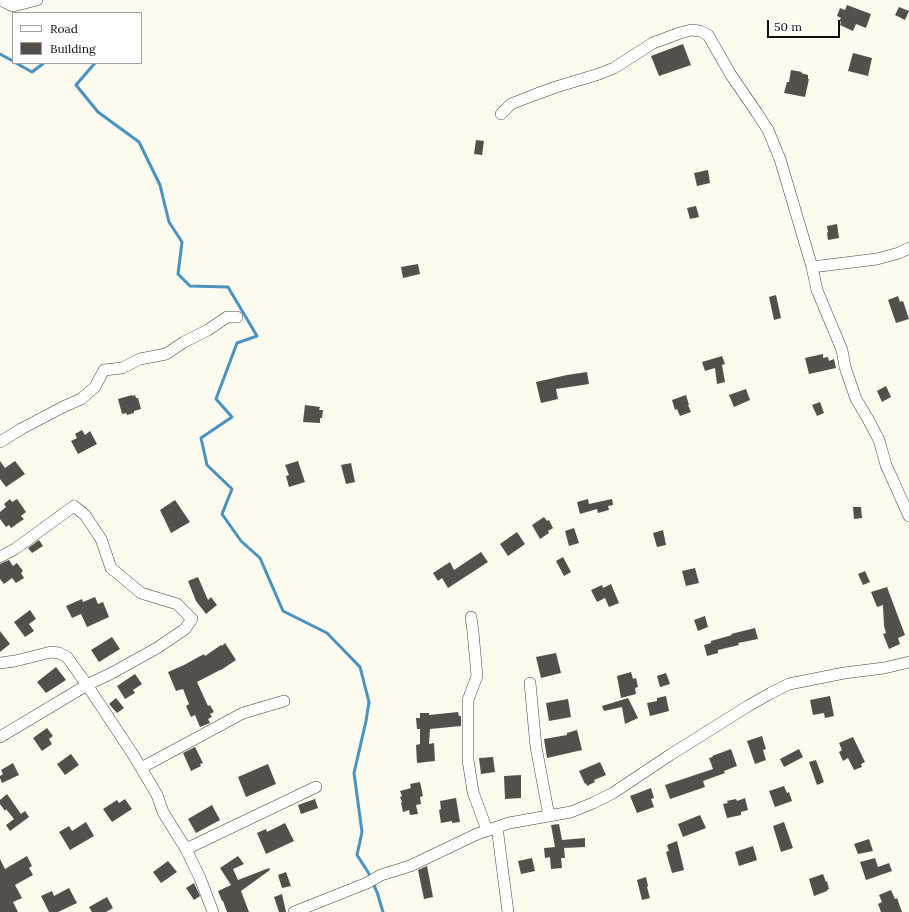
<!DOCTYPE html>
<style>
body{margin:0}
#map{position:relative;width:909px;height:912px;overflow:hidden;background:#fdfaf0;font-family:Lora,serif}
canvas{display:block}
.legend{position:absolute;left:12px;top:12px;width:130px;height:52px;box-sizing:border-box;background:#fff;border:1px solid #9f9f9f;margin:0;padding:5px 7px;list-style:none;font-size:12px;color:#0e0e0e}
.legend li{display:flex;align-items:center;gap:8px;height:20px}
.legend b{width:20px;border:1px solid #9f9f9f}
.scale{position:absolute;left:767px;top:20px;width:73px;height:18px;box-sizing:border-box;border:2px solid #0e0e0e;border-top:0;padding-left:5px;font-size:12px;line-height:14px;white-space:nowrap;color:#0e0e0e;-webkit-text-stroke:3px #fff;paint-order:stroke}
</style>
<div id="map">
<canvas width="909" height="912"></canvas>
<ul class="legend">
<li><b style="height:5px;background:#fff"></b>Road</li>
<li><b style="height:11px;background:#554f4b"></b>Building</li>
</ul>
<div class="scale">50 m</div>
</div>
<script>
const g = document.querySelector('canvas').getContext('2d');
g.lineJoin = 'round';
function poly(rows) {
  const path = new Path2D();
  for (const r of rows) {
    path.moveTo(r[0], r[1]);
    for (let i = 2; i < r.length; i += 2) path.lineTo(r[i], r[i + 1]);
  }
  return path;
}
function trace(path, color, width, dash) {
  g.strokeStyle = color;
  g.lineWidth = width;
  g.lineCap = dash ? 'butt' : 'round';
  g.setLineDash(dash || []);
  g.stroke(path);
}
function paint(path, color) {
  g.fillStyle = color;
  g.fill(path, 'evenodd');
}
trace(poly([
 [0,54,13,61],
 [16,63,32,72,44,63],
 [95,63,76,85,98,112,139,142,160,185,169,222,182,242,178,274,190,286,228,287,257,336,237,343,216,399,232,417,201,438,207,465,232,489,222,514,241,541,260,558,283,611,327,633,360,667,369,702,366,721,354,773,362,832,357,855,368,872,377,892,383,912]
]), '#4992be', 3);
paint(poly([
 [847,5,871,14,866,28,856,24,853,31,840,25,841,22,839,21,841,18,837,16,840,8,845,10],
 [899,7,909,11,905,20,895,15],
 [683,44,691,65,659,76,651,56],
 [853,53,872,58,868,76,848,71],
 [791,70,802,72,801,73,808,75,808,79,809,79,805,97,784,93,787,82,789,82],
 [476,140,484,141,482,155,474,154],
 [708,170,710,183,697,186,694,173],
 [696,206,699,217,690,219,687,208],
 [837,224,839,238,828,240,827,233,828,232,827,226],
 [418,264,420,274,403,278,401,267],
 [776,295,781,318,774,320,769,297],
 [898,296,900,302,903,301,909,319,896,323,888,300],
 [823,354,823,358,828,357,829,361,834,359,836,368,809,374,805,358],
 [722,356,725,364,722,365,725,382,717,384,715,368,705,371,702,362],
 [587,372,589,384,556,389,558,399,541,403,536,382,567,375],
 [886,386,891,397,882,402,877,391],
 [746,389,750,400,734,407,729,395],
 [132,395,132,396,135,395,136,398,138,398,141,409,134,411,134,413,127,415,126,413,122,414,118,399],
 [686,395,689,405,688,405,691,412,680,416,677,409,675,410,672,400],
 [820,402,824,413,817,416,812,405],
 [305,405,320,407,319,410,323,410,322,418,320,418,320,423,303,422],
 [82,430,85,435,90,431,97,444,78,454,71,441,77,438,75,434],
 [0,461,5,468,15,461,25,474,6,487,0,479],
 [298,461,305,482,289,487,286,476,289,475,285,465],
 [351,463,355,482,346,484,341,465],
 [10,499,12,502,17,499,26,512,21,516,24,519,11,528,9,525,6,527,0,519,0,512,6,507,4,504],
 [588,499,589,504,612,499,613,505,608,506,609,510,598,513,597,509,580,514,577,502],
 [175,500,190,522,171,533,160,510],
 [853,507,861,507,862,518,854,519],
 [544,517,547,521,549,520,553,528,548,531,549,533,540,539,532,525],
 [574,528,579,543,569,546,565,531],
 [663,530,666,545,657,547,653,533],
 [517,532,525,544,508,556,500,544],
 [39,540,43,546,32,553,28,548],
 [481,552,488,562,448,588,442,578,438,581,433,573,450,562,454,570],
 [563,557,571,572,564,576,556,561],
 [9,560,13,566,17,563,23,571,21,573,24,578,16,583,12,578,4,584,0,579,0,564],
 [695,568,699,583,686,586,682,571],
 [865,571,870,582,863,585,858,574],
 [198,577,208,600,211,597,217,605,206,614,196,601,188,581],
 [611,584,619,603,609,607,605,598,597,602,591,590,602,585,603,588],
 [887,587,905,635,898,638,900,644,889,649,883,634,886,633,884,626,883,605,877,607,871,592],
 [95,597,98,604,103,602,109,617,87,627,81,614,72,618,66,606,82,599,83,602],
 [30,610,36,619,29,624,34,631,25,637,14,622],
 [705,616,708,627,698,631,694,620],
 [755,628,758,639,738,643,739,645,718,650,718,653,707,656,704,645,711,643,711,641,732,635,731,634],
 [0,631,10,644,0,652],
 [112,637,120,649,99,662,91,650],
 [225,643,236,660,221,670,220,670,197,682,208,706,210,705,214,712,210,714,212,717,208,719,210,723,200,727,195,715,191,717,186,706,189,704,183,689,176,691,168,672,184,665,204,654,205,656,221,645,222,646],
 [556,653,561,673,541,678,536,657],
 [56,667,66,680,46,693,37,682],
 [631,672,633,679,636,678,638,687,635,688,636,694,621,698,617,676],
 [666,673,670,684,660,687,657,676],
 [135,674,142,684,133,690,135,693,125,699,117,686],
 [666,696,669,711,650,716,647,703,657,701,657,698],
 [830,696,834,716,825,718,824,713,813,715,810,700],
 [116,698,124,708,117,713,109,704],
 [628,698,638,718,625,724,622,707,604,711,602,706],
 [568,699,571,717,549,721,546,703],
 [458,712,459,716,461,716,461,726,430,729,429,744,434,743,435,761,417,763,416,745,420,744,420,729,417,729,416,718,420,718,420,713,429,713,429,715],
 [47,728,53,736,49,739,52,744,42,751,33,738],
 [577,730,582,750,547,758,544,739,567,735,567,733],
 [762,736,766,749,763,750,766,760,755,764,747,741],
 [853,737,865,762,861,764,862,767,854,770,848,758,843,761,839,752,842,750,839,743],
 [195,747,203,763,200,764,201,766,191,771,183,753],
 [731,749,737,766,724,771,725,773,703,781,705,787,670,799,665,785,713,769,709,758,713,757,712,756],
 [799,749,803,757,784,767,780,759],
 [71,754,79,765,65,775,57,764],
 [493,757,495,772,481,774,479,758],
 [816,760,824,782,817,785,809,762],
 [600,762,606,775,594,780,595,782,587,786,586,783,585,784,579,771],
 [13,763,19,775,2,783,0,778,0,776,3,774,1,770],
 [268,764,276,784,246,797,238,777],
 [521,775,521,798,505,799,504,776],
 [420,782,423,796,420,797,421,804,416,805,418,814,410,815,409,810,403,812,401,803,402,802,400,797,402,796,400,791,411,788,410,784],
 [784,786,787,793,789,792,792,801,775,807,769,791],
 [651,788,654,798,651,799,654,807,637,813,630,796],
 [7,794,21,814,25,811,29,817,10,831,6,825,14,819,6,809,5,811,0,804,0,800],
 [456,798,460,822,452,823,452,821,441,823,439,810,441,809,440,801],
 [745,798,748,810,741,812,741,815,727,818,723,804,728,803,727,801,736,799,737,801],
 [125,799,132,809,112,822,103,809,117,800,119,803],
 [315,799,318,808,301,814,298,805],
 [212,805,220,820,196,833,188,819],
 [700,815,706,828,683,837,678,824],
 [86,822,94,836,70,850,59,832,69,826,72,831],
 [784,822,793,848,781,852,773,826],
 [285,823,294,841,266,854,257,833,266,829,267,832],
 [559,824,562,840,585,838,585,847,564,848,565,858,561,858,562,868,551,869,550,857,545,858,544,848,555,847,551,825],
 [869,839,873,851,858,854,854,844],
 [677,841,684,870,672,873,666,852,669,851,667,845],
 [753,846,757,860,739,866,735,852],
 [27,856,32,866,29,868,33,875,15,885,22,898,13,902,18,912,0,912,0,859,5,869],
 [238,856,244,864,233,869,238,880,269,868,270,870,241,891,249,912,227,912,223,901,222,901,218,891,231,885,220,868],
 [532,858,535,871,521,874,518,861],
 [875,858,878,867,889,863,892,871,866,880,860,862],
 [168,861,177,872,161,883,153,872],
 [427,866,433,897,424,899,418,870],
 [286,872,291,886,282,888,278,875],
 [823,874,826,882,827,881,829,889,827,890,827,891,814,896,809,879],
 [646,877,648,886,647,887,650,898,642,900,637,880],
 [194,883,200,896,194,900,186,888],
 [69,888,77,903,58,912,49,912,41,896,52,891,54,896],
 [891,890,895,899,897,898,902,912,881,912,878,904,882,902,879,895],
 [282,894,286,912,279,912,274,897],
 [107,897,113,908,106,912,92,912,89,907]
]), '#554f4b');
const street = poly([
 [0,0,13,6,37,0],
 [501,114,511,104,534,95,556,87,599,74,614,68,653,43,680,33,691,30,700,31,708,35,731,75,757,113,768,130,780,159,812,267,817,290,842,350,845,367,856,399,868,419,879,440,886,465,909,516],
 [812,267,877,259,899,253,909,248],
 [0,442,21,429,63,407,81,399,95,387,104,370,122,368,140,359,166,354,184,342,208,330,227,317,237,317],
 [0,557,15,549,74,506,85,515,101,539,111,568,141,593,177,604,192,619,185,629,157,648,112,673,87,685,0,737],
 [471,617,473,632,477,676,468,700,468,760,473,792,487,830],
 [0,663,15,661,51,652,59,653,67,657,87,685,134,756,157,795,163,812,186,849,200,878,213,912],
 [530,683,536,747,549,816],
 [141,768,243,713,284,701],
 [497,827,508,912],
 [186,849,316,787],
 [294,912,367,883,381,875,410,866,477,834,509,823,571,812,593,803,613,793,670,755,748,706,771,693,789,684,844,673,884,668,909,662]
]);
trace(street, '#414141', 12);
trace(street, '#fff', 11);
</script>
